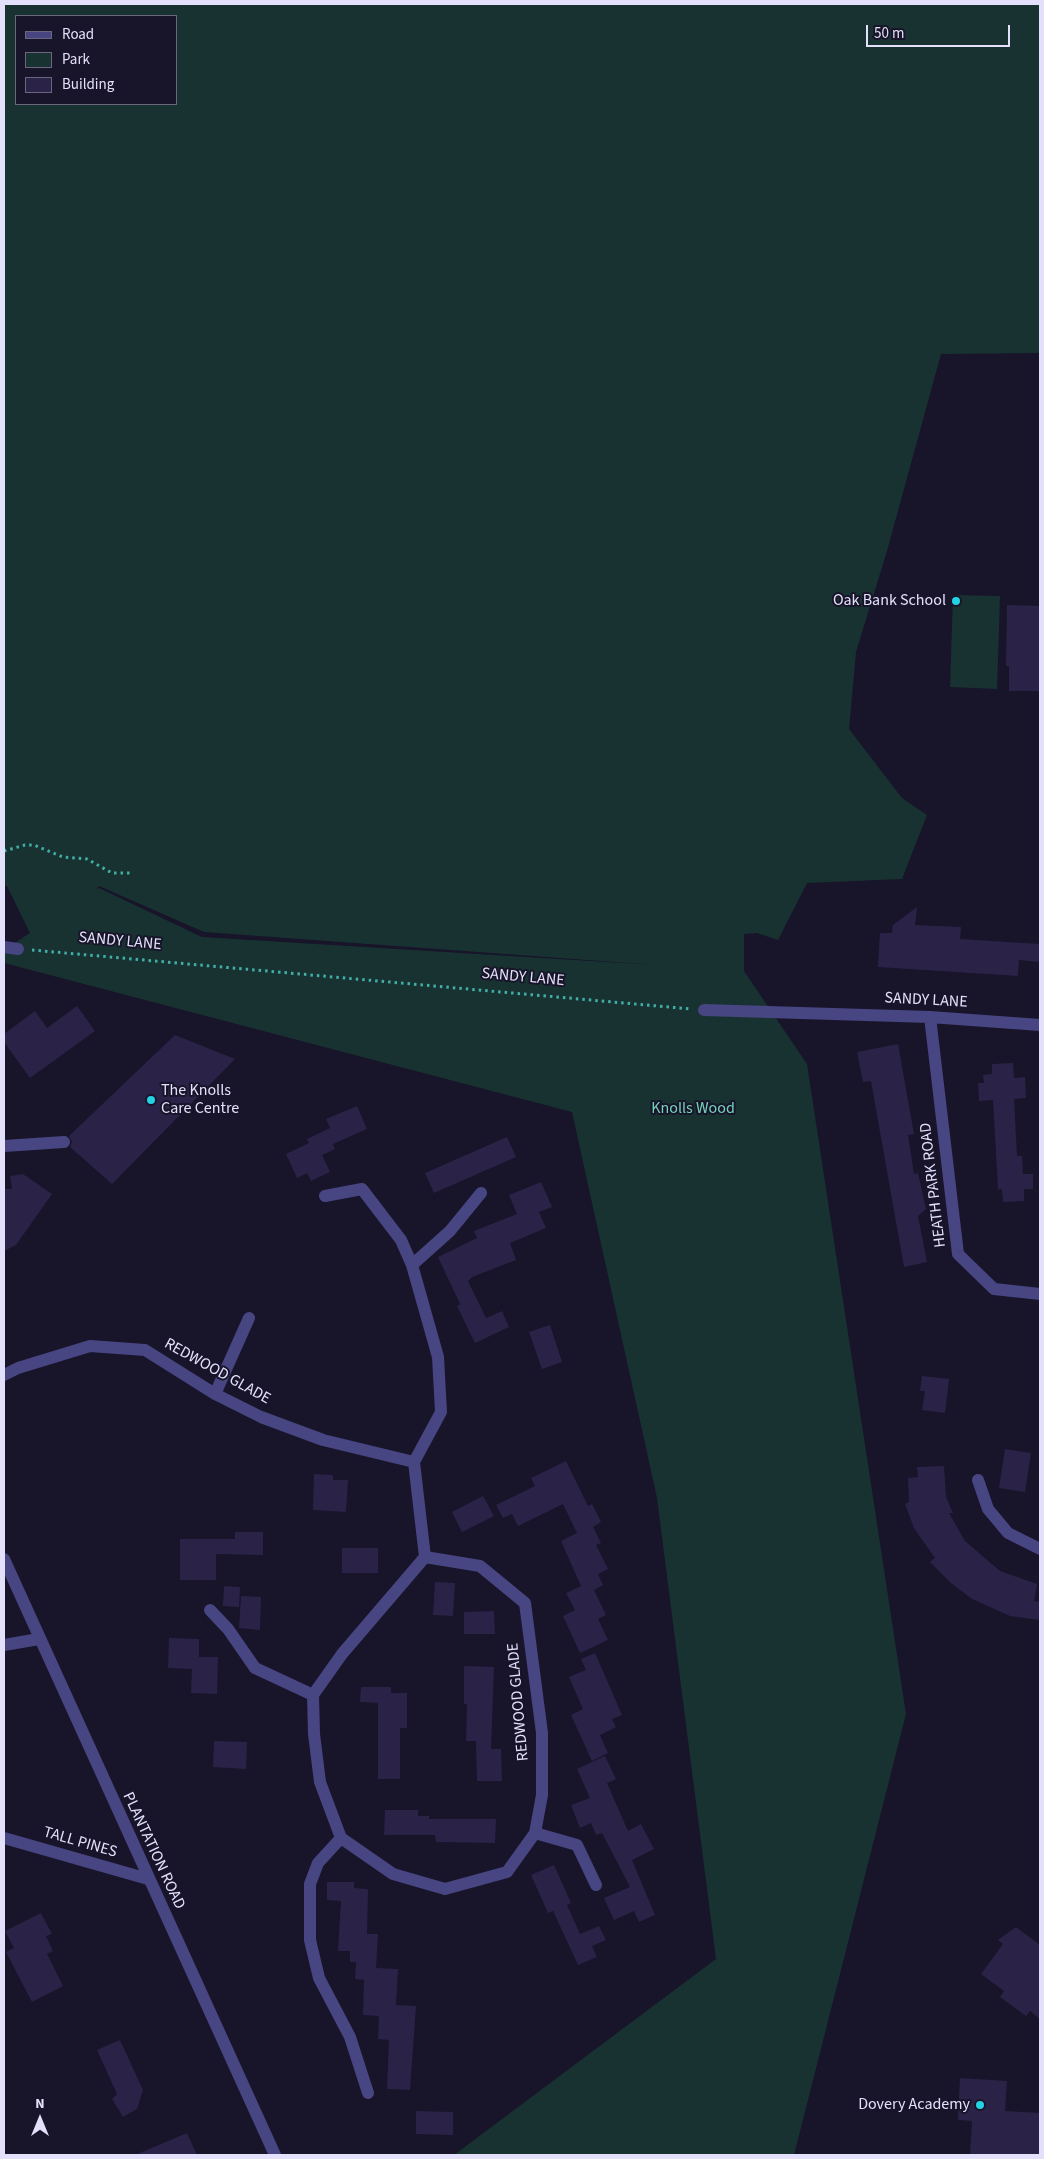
<!DOCTYPE html>
<style>
body{margin:0}
#map{position:relative;width:1044px;height:2159px;overflow:hidden;background:#181429;font-family:"Source Sans 3",sans-serif}
canvas{display:block}
.frame{position:absolute;inset:0;border:5px solid #e3e0fb;pointer-events:none}
.legend{position:absolute;left:15px;top:15px;width:162px;height:90px;box-sizing:border-box;background:#181429;border:1px solid #69667d;margin:0;padding:6px 9px;list-style:none;font-size:15px;color:#e3e0fb}
.legend li{display:flex;align-items:center;gap:10px;height:25px}
.legend b{width:25px;border:1px solid #69667d}
.north{position:absolute;left:15px;top:2094px;width:50px;height:50px;-webkit-text-stroke:4px #181429;paint-order:stroke;rotate:0deg;font-size:14px;font-weight:700;line-height:20px;text-align:center;color:#e3e0fb}
.north::after{content:'';display:block;margin:auto;width:18px;height:22px;background:#e3e0fb;clip-path:polygon(50% 0,100% 100%,50% 72%,0 100%)}
.scale{position:absolute;left:866px;top:25px;width:144px;height:22px;box-sizing:border-box;border:2px solid #e3e0fb;border-top:0;padding-left:6px;font-size:15px;line-height:18px;white-space:nowrap;color:#e3e0fb;-webkit-text-stroke:4px #181429;paint-order:stroke}
</style>
<div id="map">
<canvas width="1044" height="2159"></canvas>
<div class="frame"></div>
<ul class="legend">
<li><b style="height:6px;background:#474582"></b>Road</li>
<li><b style="height:14px;background:#183231"></b>Park</li>
<li><b style="height:14px;background:#2a2347"></b>Building</li>
</ul>
<div class="north">N</div>
<div class="scale">50 m</div>
</div>
<script>
const g = document.querySelector('canvas').getContext('2d');
g.lineJoin = 'round';
function paint(path, color) {
  g.fillStyle = color;
  g.fill(path, 'evenodd');
}
function poly(rows) {
  const path = new Path2D();
  for (const r of rows) {
    path.moveTo(r[0], r[1]);
    for (let i = 2; i < r.length; i += 2) path.lineTo(r[i], r[i + 1]);
  }
  return path;
}
function trace(path, color, width, dash) {
  g.strokeStyle = color;
  g.lineWidth = width;
  g.lineCap = dash ? 'butt' : 'round';
  g.setLineDash(dash || []);
  g.stroke(path);
}
function label(font, color, halo, rows, align = 'center') {
  g.font = font + ' "Source Sans 3",sans-serif';
  g.lineWidth = 4;
  g.setLineDash([]);
  g.textBaseline = 'middle';
  g.strokeStyle = halo;
  g.fillStyle = color;
  for (const [text, x, y, turn = 0] of rows) {
    g.save();
    g.translate(x, y);
    g.rotate((+turn || 0) * Math.PI / 180);
    g.textAlign = isNaN(turn) ? turn : align;
    if (halo) g.strokeText(text, 0, 0);
    g.fillText(text, 0, 0);
    g.restore();
  }
}
paint(poly([
 [4,4,1040,4,1040,353,941,354,887,551,856,652,849,729,902,798,927,815,902,879,807,883,778,940,757,933,744,934,744,971,807,1064,906,1714,794,2155,454,2155,716,1959,657,1498,572,1112,4,963,4,950,30,933,7,886,4,885],
 [16,16,176,16,176,104,16,104],
 [99,886,204,932,656,965,202,937,99,888,96,889],
 [953,595,1000,596,997,689,950,687]
]), '#183231');
paint(poly([
 [1007,605,1040,606,1040,691,1009,691,1009,666,1006,666],
 [917,907,915,925,961,927,960,939,1040,944,1040,962,1019,960,1018,976,878,967,880,933,892,933,893,925],
 [77,1006,95,1031,30,1078,4,1042,4,1034,35,1011,47,1028],
 [175,1035,235,1059,112,1184,70,1147,72,1142,69,1136],
 [898,1044,914,1134,908,1135,914,1174,918,1173,926,1209,918,1216,927,1262,904,1267,871,1081,863,1082,857,1052],
 [1013,1063,1014,1078,1025,1077,1026,1098,1014,1099,1017,1156,1022,1156,1023,1174,1033,1174,1033,1189,1024,1189,1024,1201,1003,1202,1002,1189,998,1190,993,1100,979,1101,978,1083,984,1083,983,1075,992,1074,992,1064],
 [357,1106,367,1129,333,1144,335,1149,322,1155,330,1172,311,1181,307,1173,297,1178,286,1154,309,1143,307,1139,330,1128,326,1119],
 [507,1137,516,1157,434,1193,425,1173],
 [23,1174,52,1194,16,1245,4,1251,4,1189,12,1189,10,1176],
 [541,1182,552,1207,539,1212,546,1228,510,1243,516,1260,472,1277,468,1281,486,1318,502,1311,509,1327,475,1343,457,1306,460,1304,438,1257,477,1238,474,1231,517,1214,509,1195],
 [550,1325,562,1362,542,1369,529,1332],
 [922,1376,949,1379,945,1413,922,1410,925,1391,920,1391],
 [1005,1449,1031,1453,1025,1492,999,1488],
 [566,1461,588,1506,592,1504,601,1522,593,1527,601,1543,596,1545,608,1569,598,1574,603,1585,594,1590,606,1615,598,1619,608,1640,580,1653,563,1616,575,1610,566,1593,581,1586,561,1541,577,1533,563,1504,518,1526,512,1514,503,1518,496,1505,535,1486,531,1478],
 [944,1466,946,1497,953,1513,949,1513,965,1541,1000,1571,1037,1584,1034,1601,1040,1602,1040,1620,1010,1616,972,1599,951,1583,930,1562,935,1558,914,1528,905,1504,909,1502,908,1478,918,1477,917,1467],
 [314,1474,333,1475,333,1480,348,1480,346,1512,313,1510],
 [483,1496,494,1516,462,1532,452,1512],
 [235,1532,263,1532,263,1555,216,1554,216,1580,180,1580,180,1539,235,1539],
 [342,1548,378,1548,378,1573,342,1573],
 [435,1582,455,1583,453,1616,433,1615],
 [224,1586,240,1587,239,1607,223,1606],
 [241,1596,261,1597,260,1630,239,1628],
 [494,1611,495,1634,464,1634,464,1612],
 [169,1638,199,1639,199,1657,218,1657,217,1694,191,1693,192,1669,168,1668],
 [595,1653,622,1715,612,1719,616,1727,600,1735,608,1753,592,1761,571,1715,583,1709,569,1677,586,1670,581,1659],
 [464,1666,494,1667,491,1749,501,1749,502,1781,477,1781,476,1741,466,1741,467,1704,464,1704],
 [361,1687,391,1687,391,1693,407,1693,407,1728,400,1728,400,1779,378,1779,378,1703,360,1702],
 [214,1741,247,1742,246,1769,213,1767],
 [605,1756,616,1779,607,1783,628,1831,641,1824,654,1849,632,1860,655,1915,639,1922,634,1911,614,1920,604,1898,630,1887,602,1833,596,1835,591,1823,580,1828,571,1805,590,1798,577,1769],
 [385,1810,418,1810,418,1816,429,1816,429,1819,496,1819,495,1843,436,1842,435,1835,384,1835],
 [554,1865,571,1903,567,1905,580,1934,599,1926,606,1940,592,1946,597,1957,578,1965,553,1911,548,1913,531,1875],
 [327,1882,354,1882,354,1888,368,1889,367,1934,378,1934,376,1968,398,1969,396,2005,416,2006,410,2090,387,2089,389,2040,378,2039,379,2016,363,2015,364,1980,355,1979,356,1962,350,1962,350,1951,338,1951,341,1901,327,1900],
 [41,1913,52,1934,46,1936,53,1951,47,1954,63,1986,32,2002,6,1952,14,1948,5,1931],
 [1016,1927,1040,1945,1040,2019,1030,2011,1026,2016,1000,1997,1004,1991,981,1974,1003,1944,998,1940],
 [120,2040,143,2090,137,2109,123,2117,112,2099,117,2094,97,2050],
 [960,2078,1007,2081,1005,2111,1040,2113,1040,2155,970,2155,972,2121,958,2120],
 [416,2111,453,2112,453,2135,416,2134],
 [187,2133,197,2155,135,2155]
]), '#2a2347');
trace(poly([
 [4,851,25,845,34,845,63,857,87,859,112,873,130,873],
 [32,950,691,1009]
]), '#41aea7', 3, [2.5, 4]);
trace(poly([
 [4,947,18,949],
 [704,1010,930,1017,1040,1025],
 [930,1017,958,1254,994,1289,1040,1294],
 [4,1146,64,1142],
 [325,1196,362,1189,401,1240,412,1265,438,1357,441,1412,414,1462],
 [412,1265,450,1231,481,1193],
 [4,1375,18,1368,90,1346,145,1350,215,1394,261,1417,323,1440,414,1462,425,1557,342,1654,313,1695,314,1734,320,1782,341,1838,393,1874,445,1889,507,1872,535,1833,542,1795,542,1733,525,1603,480,1566,425,1557],
 [215,1394,249,1318],
 [978,1480,988,1509,1008,1533,1040,1549],
 [4,1559,275,2155],
 [210,1610,228,1629,255,1668,313,1695],
 [4,1645,39,1639],
 [535,1833,577,1845,596,1885],
 [4,1838,148,1879],
 [341,1838,318,1863,310,1884,310,1940,319,1978,350,2037,368,2093]
]), '#474582', 12);
for (const [x, y, r, color] of [
 [956,601,5,"#24d2e3"],
 [151,1100,5,"#24d2e3"],
 [980,2105,5,"#24d2e3"]
]) {
  const dot = new Path2D();
  dot.arc(x, y, r, 0, 2 * Math.PI);
  g.fillStyle = color;
  g.fill(dot);
  trace(dot, '#181429', 2);
}
label('16px', '#e3e0fb', '#181429', [
 ["Oak Bank School",946,601],
 ["The Knolls",161,1091,"left"],
 ["Care Centre",161,1109,"left"],
 ["Dovery Academy",970,2105]
], 'right');
label('16px', '#e3e0fb', '#181429', [
 ["SANDY LANE",120,942,5],
 ["SANDY LANE",523,978,5],
 ["SANDY LANE",926,1001,3],
 ["HEATH PARK ROAD",934,1185,-97],
 ["REDWOOD GLADE",217,1372,29],
 ["REDWOOD GLADE",519,1702,-95],
 ["TALL PINES",80,1843,16],
 ["PLANTATION ROAD",153,1851,65]
]);
label('16px', '#74d3bb', '#181429', [
 ["Knolls Wood",693,1109]
]);
</script>
